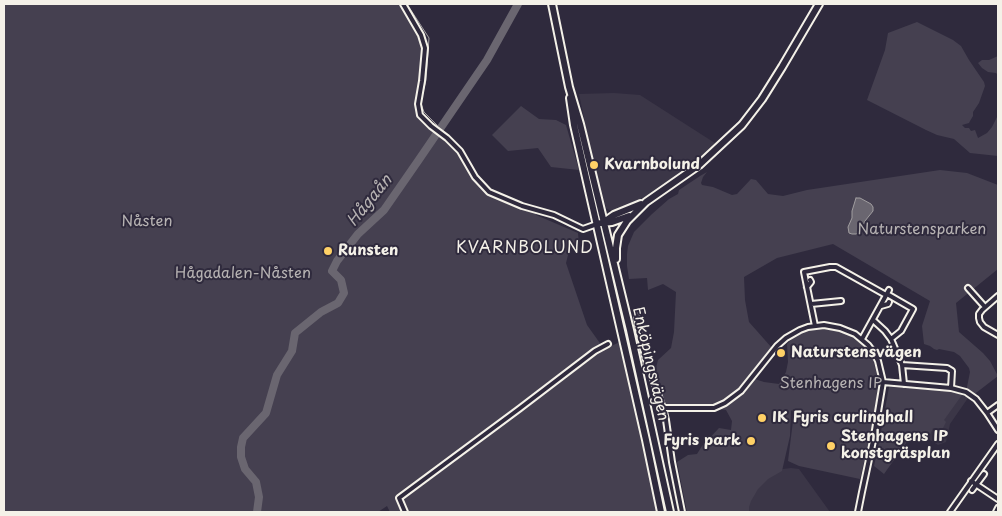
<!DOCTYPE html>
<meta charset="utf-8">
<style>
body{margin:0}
#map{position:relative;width:1002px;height:516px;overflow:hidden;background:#2f2a3d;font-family:"Playpen Sans",sans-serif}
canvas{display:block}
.frame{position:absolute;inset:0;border:5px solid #f4f1e8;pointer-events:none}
</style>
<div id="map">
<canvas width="1002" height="516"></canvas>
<div class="frame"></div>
</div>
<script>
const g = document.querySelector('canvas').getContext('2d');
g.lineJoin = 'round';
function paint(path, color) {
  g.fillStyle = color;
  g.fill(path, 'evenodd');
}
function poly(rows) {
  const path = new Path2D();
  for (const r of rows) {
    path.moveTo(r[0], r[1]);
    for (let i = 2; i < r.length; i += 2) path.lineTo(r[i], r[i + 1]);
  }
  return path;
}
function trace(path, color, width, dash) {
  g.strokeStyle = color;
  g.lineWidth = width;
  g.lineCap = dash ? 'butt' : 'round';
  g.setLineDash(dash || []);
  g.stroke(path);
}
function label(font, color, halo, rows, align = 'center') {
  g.font = font + ' "Playpen Sans",sans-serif';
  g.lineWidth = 4;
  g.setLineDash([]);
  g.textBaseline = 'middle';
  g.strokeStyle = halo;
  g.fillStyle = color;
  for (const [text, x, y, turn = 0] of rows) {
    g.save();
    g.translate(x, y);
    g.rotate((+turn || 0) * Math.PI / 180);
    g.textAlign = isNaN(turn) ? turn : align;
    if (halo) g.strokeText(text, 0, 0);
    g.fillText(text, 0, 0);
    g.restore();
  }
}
paint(poly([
 [614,93,640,95,718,145,695,165,666,185,628,206,614,211,609,210,606,208,593,161,579,94],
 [957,393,968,398,950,424,946,442,938,445,922,435,930,397],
 [791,468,799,469,830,512,749,512,748,492,752,473]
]), '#3b3647');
paint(poly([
 [4,4,404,4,410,14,420,28,424,41,425,69,419,102,422,116,443,131,445,131,444,132,450,136,461,149,484,186,495,193,538,209,536,215,578,233,579,244,569,251,566,263,587,325,602,346,611,346,620,342,621,347,622,347,658,512,390,512,387,506,378,512,4,512],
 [917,22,953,40,961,46,969,60,984,82,985,86,979,103,973,112,973,116,970,121,969,123,962,125,965,128,969,128,971,131,975,130,978,138,987,133,992,127,998,115,998,156,970,153,954,139,937,135,926,130,867,100,885,50,888,33],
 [998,56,998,75,996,73,988,72,982,68,978,63,982,60,989,60],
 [521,106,539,119,556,120,566,125,579,170,551,167,538,148,508,151,492,135],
 [940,170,967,173,998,185,998,269,956,303,959,332,983,353,990,361,998,376,972,396,966,392,970,372,969,368,960,356,954,352,939,349,937,350,934,349,930,346,924,344,922,326,930,301,833,244,777,258,744,277,745,300,749,322,772,348,768,351,752,372,755,379,764,382,779,384,786,372,788,362,787,344,793,338,807,330,818,328,825,329,844,332,856,339,864,347,873,360,879,382,873,423,860,479,799,466,788,461,794,413,791,410,790,436,782,471,768,479,758,489,751,501,749,507,749,512,687,512,677,462,688,455,697,454,702,446,719,428,731,430,732,421,726,410,702,407,667,406,654,376,658,360,671,348,674,332,676,292,663,284,648,290,647,278,629,279,627,266,627,254,628,246,634,232,652,214,669,199,678,194,679,190,700,176,707,172,703,177,701,183,702,185,713,187,732,195,737,194,751,179,756,180,768,194,783,196,807,190],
 [889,387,952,391,962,395,944,420,946,422,943,428,933,428,928,439,917,432,906,443,884,474,874,466,880,437]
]), '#454050');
const water = poly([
 [856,198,860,198,871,204,873,207,873,211,865,221,860,232,856,234,852,234,849,233,848,227,852,218,852,211,856,198]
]);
paint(water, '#6a6670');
trace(water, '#a19ea0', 1);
trace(poly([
 [407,4,429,38,426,80,422,96,421,104,424,112,440,128]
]), '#a19ea0', 1);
trace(poly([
 [257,512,259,497,256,482,245,469,241,457,241,447,243,438,266,413,277,375,292,351,295,333,321,312,338,303,344,293,341,280,332,271,337,261,358,234,384,210,418,161,487,60,518,4]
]), '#6a6670', 8);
const street = poly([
 [403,4,421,35,425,48,422,81,418,104,420,115,431,126,447,138,460,151,475,177,489,192,522,206,554,215,583,229,597,224],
 [807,287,811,282,810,280],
 [968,288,985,307],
 [887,294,913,309,901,331,891,339],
 [998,296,982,310,979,314,979,318,980,322,984,327,998,335],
 [811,304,841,301],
 [881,306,888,304,889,302],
 [637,316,639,333,646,360,663,408,666,420,672,462,682,512],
 [873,320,885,331,891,339,902,365,904,384],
 [815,326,804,272,830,267,836,267,886,295],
 [862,339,889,290],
 [902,365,947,368,952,371,951,388],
 [883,382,951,388,966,392,976,399,987,413,998,430],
 [663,408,714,408,725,403,741,391,777,346,786,338,800,330,808,327,824,325,840,328,855,334,868,345,874,353,878,361,883,382,874,436,862,492,858,512],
 [987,413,998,405],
 [971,481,998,499],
 [972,490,984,474],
 [405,512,399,498,519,409,595,351,608,344],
 [950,512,998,444],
 [996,512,998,508]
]);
const primary = poly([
 [552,4,569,87,580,124,630,330,670,512],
 [570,98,574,125,646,440,661,512],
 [604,222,614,215,641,204],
 [601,223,612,222,629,216],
 [616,259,616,248,618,235,627,221,646,202,699,165,742,125,762,99,782,67,819,4]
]);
trace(street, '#f4f1e8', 8);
trace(primary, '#f4f1e8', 10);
trace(street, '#2f2a3d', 4);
trace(primary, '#2f2a3d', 6);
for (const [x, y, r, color] of [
 [594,165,5,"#ffd166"],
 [328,251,5,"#ffd166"],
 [781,353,5,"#ffd166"],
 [762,418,5,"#ffd166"],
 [751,441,5,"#ffd166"],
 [831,446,5,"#ffd166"]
]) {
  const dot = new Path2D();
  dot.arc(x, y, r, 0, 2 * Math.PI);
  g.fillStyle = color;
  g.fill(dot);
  trace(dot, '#2f2a3d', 2);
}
label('bold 15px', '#f4f1e8', '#2f2a3d', [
 ["Kvarnbolund",604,165],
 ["Runsten",338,251],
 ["Naturstensvägen",791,353],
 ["IK Fyris curlinghall",772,418],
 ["Stenhagens IP",841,437],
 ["konstgräsplan",841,454],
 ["Fyris park",741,441,"right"]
], 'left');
label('15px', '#b7b3b3', '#2f2a3d', [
 ["Nåsten",147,222],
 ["Naturstensparken",922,230],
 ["Hågadalen-Nåsten",243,274],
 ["Stenhagens IP",831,384]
]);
label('15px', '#f4f1e8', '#2f2a3d', [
 ["Enköpingsvägen",650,364,77]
]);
label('italic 16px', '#b6b2b2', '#2f2a3d', [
 ["Hågaån",370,201,-51]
]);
g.letterSpacing = '1px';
label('16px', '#f4f1e8', '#2f2a3d', [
 ["KVARNBOLUND",525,249]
]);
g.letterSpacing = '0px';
</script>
